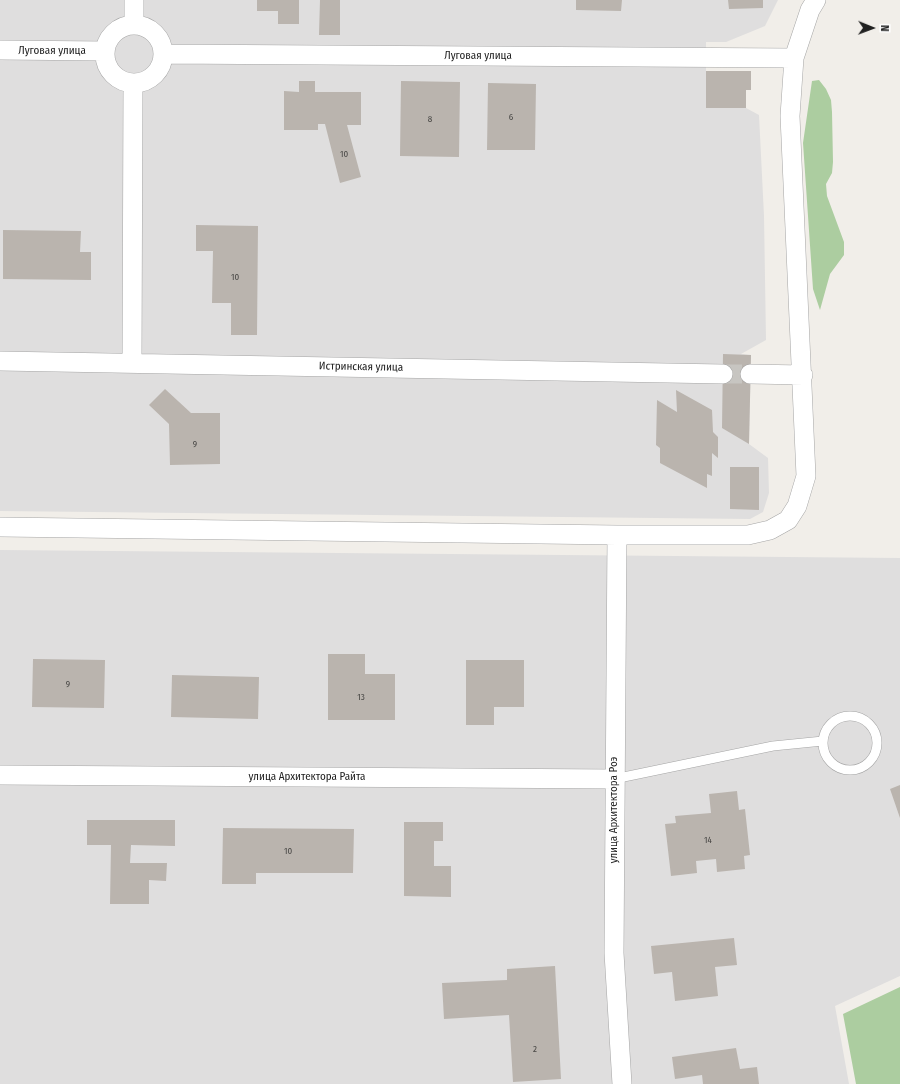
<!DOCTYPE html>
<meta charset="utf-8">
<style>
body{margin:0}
#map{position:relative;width:900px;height:1084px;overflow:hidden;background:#f1eee9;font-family:"Fira Sans Condensed",sans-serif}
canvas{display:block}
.north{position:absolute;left:852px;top:8px;width:40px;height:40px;-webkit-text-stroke:3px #fff;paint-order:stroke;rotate:91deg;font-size:11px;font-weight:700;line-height:16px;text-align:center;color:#212121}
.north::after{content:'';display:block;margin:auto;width:14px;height:18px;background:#212121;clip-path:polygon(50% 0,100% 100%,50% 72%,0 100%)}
</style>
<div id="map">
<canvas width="900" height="1084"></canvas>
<div class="north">N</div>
</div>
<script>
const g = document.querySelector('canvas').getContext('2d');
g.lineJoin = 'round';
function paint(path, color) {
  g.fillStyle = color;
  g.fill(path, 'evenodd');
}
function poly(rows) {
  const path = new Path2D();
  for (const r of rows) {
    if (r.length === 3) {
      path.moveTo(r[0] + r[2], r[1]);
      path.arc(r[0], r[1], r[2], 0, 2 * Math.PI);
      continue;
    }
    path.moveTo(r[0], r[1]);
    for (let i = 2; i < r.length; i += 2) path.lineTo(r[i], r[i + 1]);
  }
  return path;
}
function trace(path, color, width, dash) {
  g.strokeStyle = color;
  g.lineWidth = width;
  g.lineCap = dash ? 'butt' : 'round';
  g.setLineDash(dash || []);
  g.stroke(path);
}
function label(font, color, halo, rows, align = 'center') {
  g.font = font + ' "Fira Sans Condensed",sans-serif';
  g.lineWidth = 3.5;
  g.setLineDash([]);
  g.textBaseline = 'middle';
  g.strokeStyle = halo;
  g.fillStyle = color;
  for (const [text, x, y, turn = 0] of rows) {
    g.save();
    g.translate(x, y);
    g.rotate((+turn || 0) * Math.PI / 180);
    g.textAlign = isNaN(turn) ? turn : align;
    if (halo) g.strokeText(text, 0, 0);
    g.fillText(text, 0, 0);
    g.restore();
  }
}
paint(poly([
 [0,0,778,0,765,26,726,42,706,42,706,71,751,71,751,90,746,90,746,108,759,115,764,216,766,340,741,354,751,355,749,444,768,458,769,493,763,512,750,519,0,511],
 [0,550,900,558,900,976,835,1006,849,1084,0,1084]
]), '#dfdede');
paint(poly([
 [819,80,826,89,831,100,832,112,833,162,832,173,826,184,827,196,844,242,844,255,830,274,820,310,813,289,803,143,812,81],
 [900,987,900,1084,856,1084,843,1014]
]), '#accda0');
paint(poly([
 [257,0,299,0,299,24,278,24,278,11,257,11],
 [320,0,340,0,340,35,319,35],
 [576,0,622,0,621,11,576,10],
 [728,0,763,0,763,8,729,9],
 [706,71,751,71,751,90,746,90,746,108,706,108],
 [299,81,315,81,315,92,361,92,361,125,347,125,361,177,340,183,325,124,318,124,318,130,284,130,284,91,299,92],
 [401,81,460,82,459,157,400,156],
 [488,83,536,84,535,150,487,150],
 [196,225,258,226,257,335,231,335,231,303,212,303,213,251,196,251],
 [3,230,81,231,80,252,91,252,91,280,3,279],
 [723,354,751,355,749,444,722,428],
 [165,389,191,413,220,413,220,464,170,465,169,424,149,405],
 [676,390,712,410,713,432,718,437,718,458,712,453,712,476,707,474,707,488,660,463,660,448,656,445,657,400,677,412],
 [730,467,759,467,759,510,730,509],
 [328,654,365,654,365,674,395,674,395,720,328,720],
 [33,659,105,660,104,708,32,707],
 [466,660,524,660,524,707,494,707,494,725,466,725],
 [172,675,259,677,258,719,171,717],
 [900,785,900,818,890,789],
 [737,791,739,810,745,809,750,855,744,856,745,869,717,872,716,859,696,861,697,873,671,876,665,824,676,823,675,816,711,813,709,794],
 [87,820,175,820,175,846,131,845,130,863,167,863,166,881,149,880,149,904,110,904,111,845,87,845],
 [404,822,443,822,443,841,434,841,434,866,451,866,451,897,404,896],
 [223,828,354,829,353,873,256,873,256,884,222,884],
 [734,938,737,965,715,967,718,996,675,1001,672,972,654,974,651,946],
 [555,966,561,1079,513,1082,509,1015,444,1019,442,983,507,980,507,969],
 [736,1048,740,1069,757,1067,759,1084,703,1084,702,1075,675,1079,672,1057]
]), '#bab4ae');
trace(poly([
 [723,374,750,374]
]), '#c7c5c1', 19, [19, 10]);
const lane = poly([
 [850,743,27],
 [614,779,773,746,823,741]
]);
const street = poly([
 [134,25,134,0],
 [134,54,29],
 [0,50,104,51],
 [163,54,794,58],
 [0,361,723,374],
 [132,363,133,84],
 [750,374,803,375],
 [0,527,617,535,748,535,770,530,788,520,797,506,806,476,790,116,794,58,810,10,816,0],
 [617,535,614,953,622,1084],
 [0,775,614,779]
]);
trace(lane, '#a5a5a5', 10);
trace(street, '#a5a5a5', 20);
trace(lane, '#fff', 9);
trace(street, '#fff', 19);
label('9px', '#474644', null, [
 ["6",511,117],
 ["8",430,119],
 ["10",344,154],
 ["10",235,277],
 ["9",195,444],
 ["9",68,684],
 ["13",361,697],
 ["14",708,840],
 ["10",288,851],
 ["2",535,1049]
]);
label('11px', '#212121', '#fff', [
 ["Луговая улица",52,51],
 ["Луговая улица",478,56],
 ["Истринская улица",361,367,1],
 ["улица Архитектора Райта",307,777],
 ["улица Архитектора Роэ",614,810,-90]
]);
</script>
